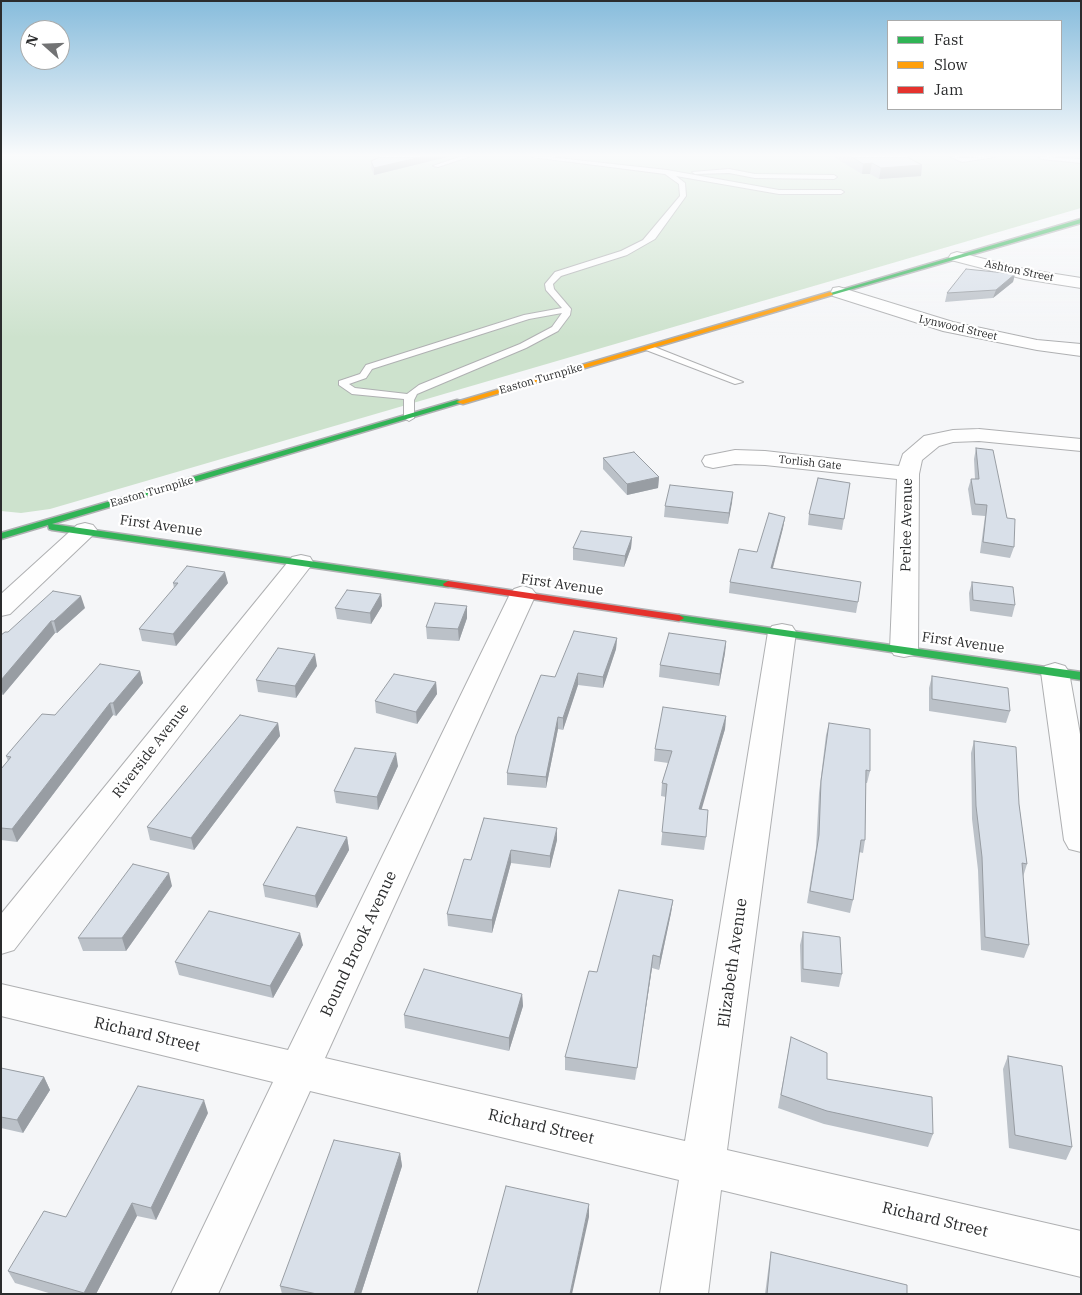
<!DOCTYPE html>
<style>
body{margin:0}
#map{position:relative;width:1082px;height:1295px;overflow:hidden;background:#f5f6f8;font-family:"IBM Plex Serif",serif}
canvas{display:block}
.frame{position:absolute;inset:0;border:2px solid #2b2c2d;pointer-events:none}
.legend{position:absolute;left:887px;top:20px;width:175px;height:90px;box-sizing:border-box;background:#fff;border:1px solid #aaabab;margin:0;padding:6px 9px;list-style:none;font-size:15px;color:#2b2c2d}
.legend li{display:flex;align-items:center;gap:10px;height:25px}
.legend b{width:25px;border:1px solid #aaabab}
.north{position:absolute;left:20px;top:20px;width:50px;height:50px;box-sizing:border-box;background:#fff;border:1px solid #aaabab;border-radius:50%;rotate:290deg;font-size:14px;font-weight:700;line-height:20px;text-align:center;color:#2b2c2d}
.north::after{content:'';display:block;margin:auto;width:18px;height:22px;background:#727374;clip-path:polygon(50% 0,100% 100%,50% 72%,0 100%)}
</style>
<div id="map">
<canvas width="1082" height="1295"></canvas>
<div class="frame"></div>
<ul class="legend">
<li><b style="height:6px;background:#30b455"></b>Fast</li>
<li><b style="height:6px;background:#ff9f0a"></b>Slow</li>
<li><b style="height:6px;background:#e5322d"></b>Jam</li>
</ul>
<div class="north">N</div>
</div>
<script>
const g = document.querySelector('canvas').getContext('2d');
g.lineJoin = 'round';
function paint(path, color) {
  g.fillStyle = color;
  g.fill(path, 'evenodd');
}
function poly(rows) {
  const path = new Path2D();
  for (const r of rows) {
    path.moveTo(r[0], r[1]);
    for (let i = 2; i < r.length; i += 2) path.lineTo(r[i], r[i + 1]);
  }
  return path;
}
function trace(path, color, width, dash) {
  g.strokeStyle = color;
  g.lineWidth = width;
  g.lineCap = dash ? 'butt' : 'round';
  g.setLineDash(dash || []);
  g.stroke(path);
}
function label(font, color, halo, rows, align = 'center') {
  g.font = font + ' "IBM Plex Serif",serif';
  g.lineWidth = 4.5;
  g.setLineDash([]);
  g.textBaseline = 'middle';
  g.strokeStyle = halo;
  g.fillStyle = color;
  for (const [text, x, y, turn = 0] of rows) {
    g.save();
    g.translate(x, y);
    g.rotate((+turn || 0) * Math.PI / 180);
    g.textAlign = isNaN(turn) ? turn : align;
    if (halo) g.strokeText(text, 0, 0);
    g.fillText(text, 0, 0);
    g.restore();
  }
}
paint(poly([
 [1,157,1081,157,1081,208,50,509,21,513,1,511]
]), '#cde2cd');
const lane = poly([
 [459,157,468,157,438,167,433,166,459,157],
 [532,157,549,157,667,170,779,190,841,190,844,192,841,194,779,194,676,176,685,183,686,196,655,239,627,255,561,276,553,284,554,289,571,309,570,315,558,331,526,348,417,394,414,400,414,418,409,421,404,418,404,399,352,394,339,385,339,381,360,374,366,365,524,315,562,308,546,290,545,284,555,272,621,251,643,240,680,196,679,184,665,174,532,157],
 [562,313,552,327,520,344,419,385,407,394,355,388,349,384,366,378,372,369,529,319,562,313],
 [951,157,963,158,995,157,962,162,951,157],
 [1039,157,1081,159,1081,163,1042,159,1039,157],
 [729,169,755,174,834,175,837,177,834,179,755,178,729,173,695,174,692,172,729,169],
 [646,346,652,346,743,382,735,384,646,350,646,346]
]);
const street = poly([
 [957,252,1024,269,1081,278,1081,288,1024,279,951,260,949,257,951,254,957,252],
 [839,287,953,322,1037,340,1081,344,1081,356,1037,350,943,331,833,296,831,292,833,288,839,287],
 [979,429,1081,439,1081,451,979,441,953,442,939,446,922,460,919,474,918,649,914,655,904,657,894,655,890,649,897,479,765,465,735,464,713,468,705,466,702,461,705,456,735,450,765,451,899,466,903,454,924,436,953,430,979,429],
 [85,523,93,525,97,530,93,535,10,614,1,616,1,594,77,525,85,523],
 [301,555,310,557,313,562,310,567,14,950,1,954,1,914,292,557,301,555],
 [523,586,532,589,536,594,325,1058,685,1141,768,632,772,626,782,624,792,626,796,632,727,1150,1081,1231,1081,1277,721,1190,708,1294,660,1294,679,1180,310,1091,218,1294,171,1294,273,1082,1,1016,1,984,288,1050,510,594,514,589,523,586],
 [1055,663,1065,666,1069,672,1081,740,1081,852,1069,849,1064,840,1041,672,1045,666,1055,663]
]);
const fast = poly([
 [1081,219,1081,223,832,295,827,294,1081,219],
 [457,400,464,402,52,524,448,581,453,584,452,586,448,587,52,530,49,529,48,525,1,539,1,533,457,400],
 [679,615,1081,672,1081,680,675,620,674,618,679,615]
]);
const slow = poly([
 [830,292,833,294,832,295,463,404,456,402,830,292]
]);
const jam = poly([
 [448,581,679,615,684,618,679,621,444,586,443,584,448,581]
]);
trace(lane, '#afb0b2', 2);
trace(street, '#afb0b2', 2);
trace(fast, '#afb0b2', 3);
trace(slow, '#afb0b2', 3);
trace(jam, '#afb0b2', 3);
paint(lane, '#fefefe');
paint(street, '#fefefe');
paint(fast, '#30b455');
paint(slow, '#ff9f0a');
paint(jam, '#e5322d');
paint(poly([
 [380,157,447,157,374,175,371,168,371,161],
 [834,157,907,157,922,165,921,176,879,179,870,174,862,174],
 [1015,274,1013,282,993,298,945,302,947,293],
 [976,448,1007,518,1014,547,1010,558,980,553,985,516,972,515,968,489,971,479,975,479,974,459],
 [603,458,659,477,658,488,627,495,603,469],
 [850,483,842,530,808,525,809,514],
 [733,492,728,524,664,517,665,506],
 [785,517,783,528,773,568,858,602,856,613,729,593,730,582,757,552],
 [632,537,631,548,624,567,573,560,573,548],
 [972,582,1015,605,1012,617,970,611,969,593],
 [173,583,228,583,176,646,142,641,139,629,174,588],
 [381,594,382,606,371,624,337,619,335,608],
 [467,606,467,618,459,641,427,639,426,627],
 [85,608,57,633,55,633,3,695,1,694,1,635,8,632],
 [617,638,616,649,603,688,578,685,563,730,558,729,546,788,507,785,507,773,555,677],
 [726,641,725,653,719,686,659,677,660,665],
 [317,666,296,698,258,692,256,680],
 [140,671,143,683,116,716,113,715,17,842,1,840,1,769,8,761,6,756,55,715],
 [932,676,1010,711,1006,723,929,711,929,688],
 [436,682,437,694,417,724,376,713,375,701],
 [726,716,725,729,701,809,706,837,704,850,661,845,666,797,661,796,662,783,668,763,654,761,655,749],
 [278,723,280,736,194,850,150,840,147,827],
 [829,723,870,771,867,783,866,783,865,840,863,853,859,852,853,900,850,913,807,903,816,848,819,793,826,735],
 [974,741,1019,804,1027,864,1023,877,1029,945,1024,958,981,950,978,870,972,819,971,753],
 [398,766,378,810,336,803,334,791],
 [484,818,557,840,550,868,511,863,492,933,448,926,447,914,471,860],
 [347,837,349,850,317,908,265,897,263,885],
 [172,886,126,951,83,951,78,938],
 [673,900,671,913,659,970,652,968,635,1080,565,1070,565,1057,597,972],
 [803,932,842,974,839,987,801,982,800,945],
 [303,945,273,998,179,975,175,962],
 [522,994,523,1006,509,1051,405,1028,404,1015],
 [791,1037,827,1079,933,1134,928,1147,824,1124,778,1108],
 [1008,1056,1072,1147,1066,1160,1009,1148,1003,1069],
 [1,1068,44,1077,50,1090,23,1133,1,1128],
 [208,1113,156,1220,137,1216,96,1294,52,1294,15,1283,8,1271,66,1217],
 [400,1153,402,1166,361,1294,282,1294,280,1286],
 [771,1252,907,1294,765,1294,769,1264]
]), '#bbc1c8');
paint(poly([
 [421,157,447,157,374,175,374,168],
 [872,163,870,174,862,174,863,164],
 [922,165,921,176,879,179,881,168],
 [1015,274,1013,282,993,298,996,290],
 [659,477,658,488,627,495,627,484],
 [733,492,732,503,728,524,729,513],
 [785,517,783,528,770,578,771,568],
 [632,537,631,548,624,567,625,556],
 [225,572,228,583,176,646,173,634],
 [381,594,382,606,371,624,370,613],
 [81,596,85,608,57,633,54,621],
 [467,606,467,618,459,641,458,629],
 [51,621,55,633,3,695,1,688,1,680],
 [617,638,616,649,603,688,603,677],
 [726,641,725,653,719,686,720,674],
 [315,654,317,666,296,698,295,686],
 [140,671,143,683,116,716,113,703],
 [578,673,578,685,563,730,563,718],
 [436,682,437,694,417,724,416,712],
 [110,703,113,715,17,842,12,829],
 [726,716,725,729,698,822,699,809],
 [558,717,558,729,546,788,546,777],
 [278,723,280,736,194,850,191,838],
 [396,753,398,766,378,810,377,797],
 [557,828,557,840,550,868,550,856],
 [347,837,349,850,317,908,315,896],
 [511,850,511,863,492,933,492,920],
 [169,873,172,886,126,951,122,938],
 [673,900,671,913,659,970,660,957],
 [300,933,303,945,273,998,270,986],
 [653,955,652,968,635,1080,637,1068],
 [522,994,523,1006,509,1051,509,1038],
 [44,1077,50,1090,23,1133,17,1120],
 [204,1100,208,1113,156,1220,151,1208],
 [400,1153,402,1166,361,1294,354,1294],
 [132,1203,137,1216,96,1294,85,1294,84,1293],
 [589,1204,589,1217,572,1294,570,1294]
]), '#989da3');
const building = poly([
 [380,157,421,157,374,168,371,161,380,157],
 [852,157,907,157,922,165,881,168,872,163,863,164,852,157],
 [966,269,1015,274,996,290,947,293,966,269],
 [976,448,993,450,1007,518,1015,519,1014,547,983,542,987,505,975,504,971,479,979,479,976,448],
 [634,452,659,477,627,484,603,458,634,452],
 [818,478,850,483,844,519,809,514,818,478],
 [670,485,733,492,729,513,665,506,670,485],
 [769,513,785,517,771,568,861,582,858,602,730,582,739,549,757,552,769,513],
 [581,531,632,537,625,556,573,548,581,531],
 [187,566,225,572,173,634,139,629,178,583,173,583,187,566],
 [972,582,1013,587,1015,605,973,600,972,582],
 [347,590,381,594,370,613,335,608,347,590],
 [53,591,81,596,54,621,51,621,1,680,1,635,5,632,8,632,53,591],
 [435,603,467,606,458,629,426,627,435,603],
 [574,631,617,638,603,677,578,673,563,718,558,717,546,777,507,773,516,736,541,675,555,677,574,631],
 [669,633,726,641,720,674,660,665,669,633],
 [278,648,315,654,295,686,256,680,278,648],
 [100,664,140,671,113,703,110,703,12,829,1,828,1,769,11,757,6,756,42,714,55,715,100,664],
 [394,674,436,682,416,712,375,701,394,674],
 [932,676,1008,688,1010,711,932,699,932,676],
 [663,707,726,716,699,809,708,810,706,837,662,832,667,784,662,783,672,751,655,749,663,707],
 [240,715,278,723,191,838,147,827,240,715],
 [829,723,870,729,870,771,866,770,865,840,861,840,853,900,810,891,819,835,821,781,829,723],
 [974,741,1016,747,1019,804,1027,864,1022,863,1029,945,985,937,982,857,976,806,974,741],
 [355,748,396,753,377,797,334,791,355,748],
 [484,818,557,828,550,856,511,850,492,920,447,914,464,859,471,860,484,818],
 [297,827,347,837,315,896,263,885,297,827],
 [133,864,169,873,122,938,78,938,133,864],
 [619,890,673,900,660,957,653,955,637,1068,565,1057,589,971,597,972,619,890],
 [209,911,300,933,270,986,175,962,209,911],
 [803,932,840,937,842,974,803,969,803,932],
 [424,969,522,994,509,1038,404,1015,424,969],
 [791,1037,827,1053,827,1079,932,1097,933,1134,827,1111,781,1095,791,1037],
 [1008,1056,1062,1066,1072,1147,1015,1135,1008,1056],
 [1,1068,44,1077,17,1120,1,1117,1,1068],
 [138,1086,204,1100,151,1208,132,1203,84,1293,8,1271,44,1211,66,1217,138,1086],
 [334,1140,400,1153,354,1294,317,1294,280,1286,334,1140],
 [506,1186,589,1204,570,1294,477,1294,506,1186],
 [771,1252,907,1285,907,1294,767,1294,771,1252]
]);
paint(building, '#d9e0e9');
trace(building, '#989da3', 1);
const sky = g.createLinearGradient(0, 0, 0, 338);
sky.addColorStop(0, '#87bcdc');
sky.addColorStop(0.46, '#fafbfc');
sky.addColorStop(1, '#fafbfc00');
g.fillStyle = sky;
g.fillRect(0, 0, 1082, 338);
label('11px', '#2b2c2d', '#fff', [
 ["Ashton Street",1019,271,12],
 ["Lynwood Street",958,328,13],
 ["Easton Turnpike",541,379,-16],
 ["Torlish Gate",810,463,6],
 ["Easton Turnpike",152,492,-16]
]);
label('14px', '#2b2c2d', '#fff', [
 ["Perlee Avenue",907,525,-89],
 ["First Avenue",161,526,8],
 ["First Avenue",562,585,8],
 ["First Avenue",963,643,8],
 ["Riverside Avenue",151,751,-52]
]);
label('16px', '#2b2c2d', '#fff', [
 ["Bound Brook Avenue",359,944,-65],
 ["Elizabeth Avenue",733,963,-82],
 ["Richard Street",147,1035,13],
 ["Richard Street",541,1127,13],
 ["Richard Street",935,1220,13]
]);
</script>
